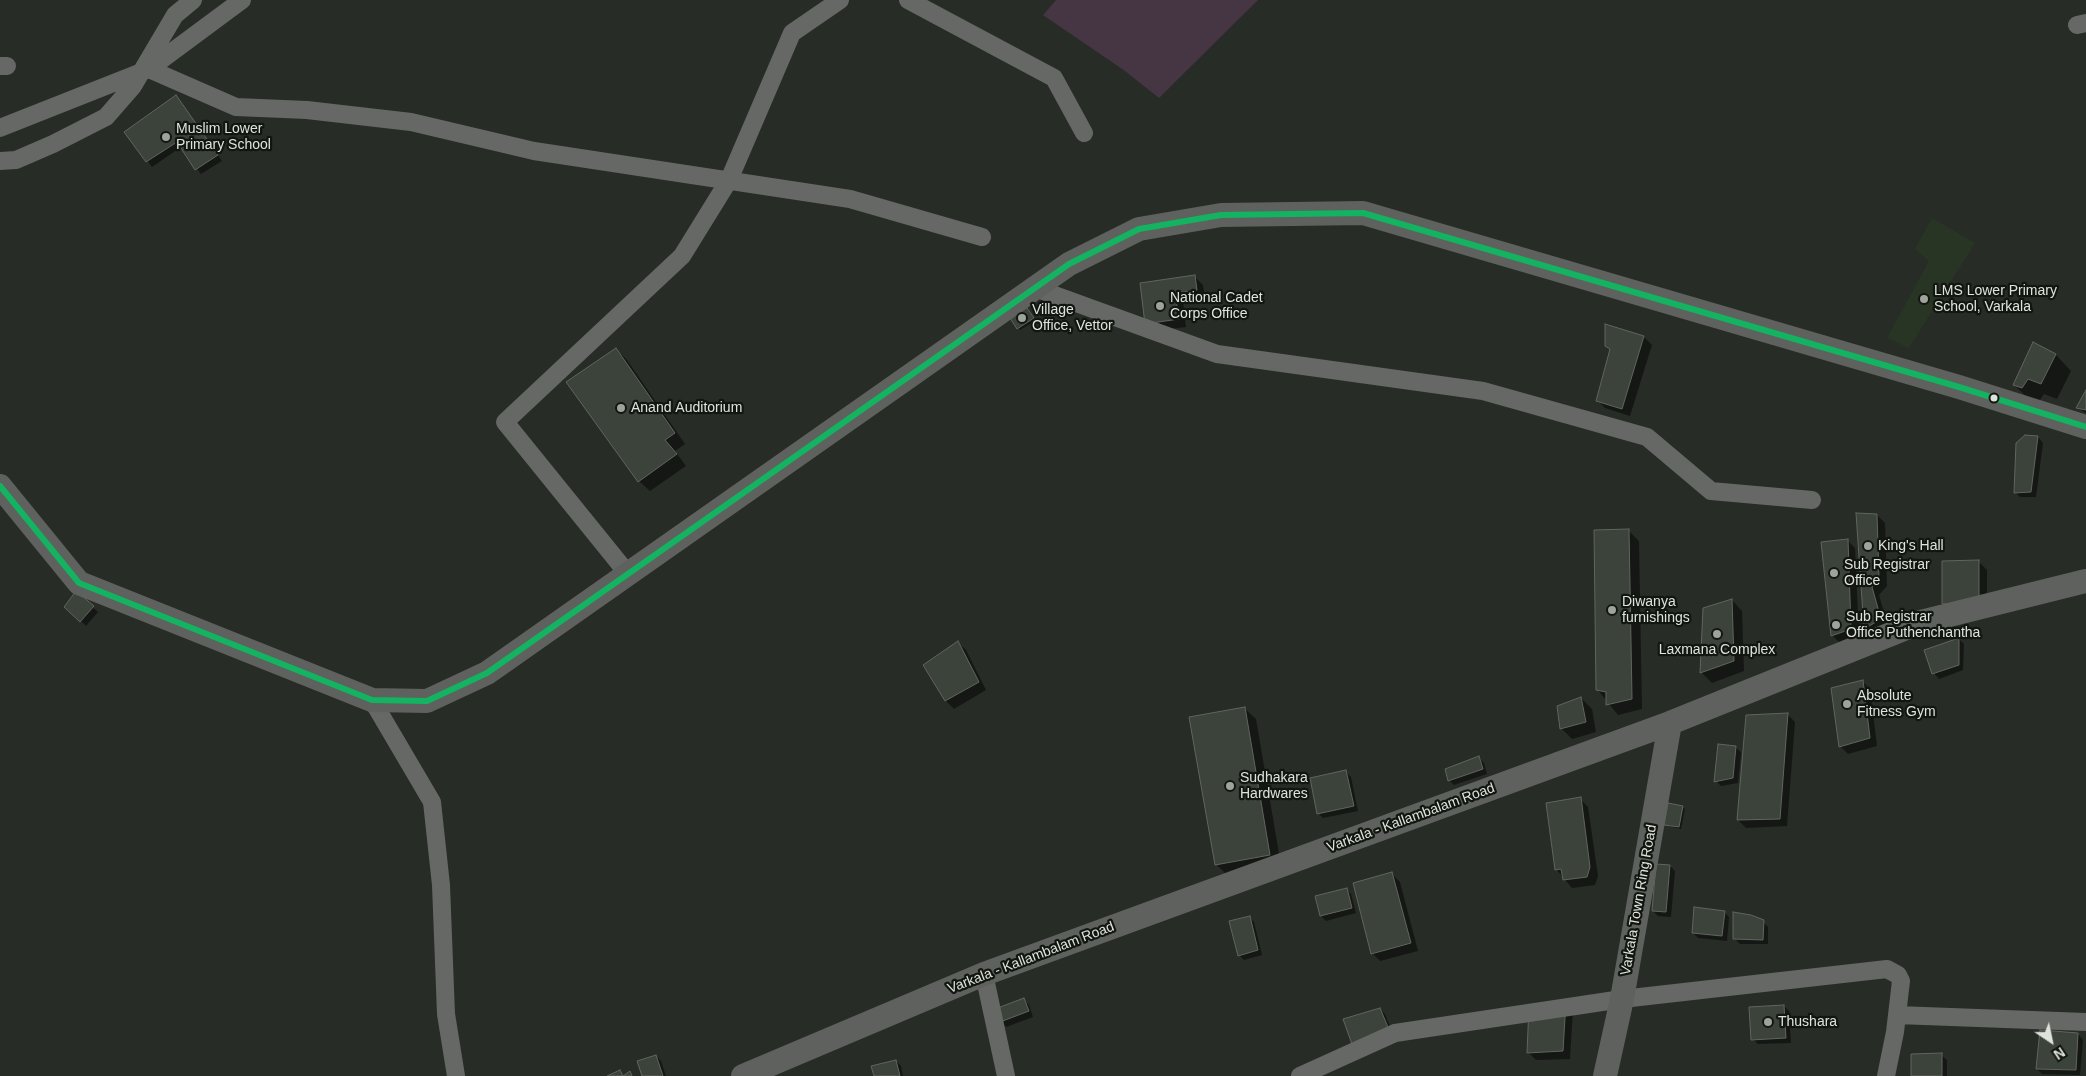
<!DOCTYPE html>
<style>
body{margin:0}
#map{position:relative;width:2086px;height:1076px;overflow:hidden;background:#272c26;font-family:Helvetica,sans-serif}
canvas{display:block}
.north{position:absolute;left:2026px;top:1016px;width:50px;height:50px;-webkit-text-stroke:4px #121610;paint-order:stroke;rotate:146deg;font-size:14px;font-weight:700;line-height:20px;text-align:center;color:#dee4db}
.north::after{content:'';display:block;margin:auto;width:18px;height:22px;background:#dee4db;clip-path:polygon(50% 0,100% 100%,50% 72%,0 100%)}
</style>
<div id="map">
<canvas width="2086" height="1076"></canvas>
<div class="north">N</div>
</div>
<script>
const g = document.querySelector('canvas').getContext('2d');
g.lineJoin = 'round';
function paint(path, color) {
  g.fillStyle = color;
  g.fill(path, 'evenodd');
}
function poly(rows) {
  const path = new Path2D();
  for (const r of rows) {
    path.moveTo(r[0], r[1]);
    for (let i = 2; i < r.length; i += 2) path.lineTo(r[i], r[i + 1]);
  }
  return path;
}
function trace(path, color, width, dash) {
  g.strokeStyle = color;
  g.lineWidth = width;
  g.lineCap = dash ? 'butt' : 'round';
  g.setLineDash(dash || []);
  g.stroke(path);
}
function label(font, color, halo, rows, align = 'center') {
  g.font = font + ' Helvetica,sans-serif';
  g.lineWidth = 4.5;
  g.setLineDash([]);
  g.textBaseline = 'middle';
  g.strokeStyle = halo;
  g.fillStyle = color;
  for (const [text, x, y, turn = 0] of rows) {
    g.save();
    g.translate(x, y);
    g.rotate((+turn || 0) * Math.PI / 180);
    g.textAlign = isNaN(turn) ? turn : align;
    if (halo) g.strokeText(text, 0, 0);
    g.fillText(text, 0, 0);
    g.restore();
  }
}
paint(poly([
 [1932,218,1975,243,1909,348,1887,338,1929,261,1915,249]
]), '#293524');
paint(poly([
 [1056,0,1258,0,1159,98,1125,71,1043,15]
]), '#463543');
paint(poly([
 [176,96,222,161,201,174,181,147,152,167,126,132],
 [1195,277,1203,285,1205,298,1183,300,1186,327,1154,331,1141,284],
 [1029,311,1035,321,1020,330,1018,328],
 [1644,337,1652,345,1630,416,1605,408,1597,400,1611,350,1606,346],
 [2034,344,2056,355,2071,371,2057,399,2044,394,2038,403,2030,400,2014,385],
 [616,349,627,360,685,444,675,451,686,466,650,491,639,481],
 [2086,392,2086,413,2078,408],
 [2038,437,2043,443,2036,497,2020,497,2015,492],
 [1877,515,1885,523,1887,586,1879,595,1888,627,1873,636,1865,628],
 [1628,530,1639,541,1642,709,1618,715,1597,689],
 [1848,541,1855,548,1859,637,1840,643,1832,635],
 [1979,562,1987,570,1987,611,1952,611,1944,603],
 [76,593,98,612,86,626,66,606],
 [1732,600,1742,611,1744,671,1712,683,1701,672],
 [1959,639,1964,644,1963,670,1939,679,1934,673],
 [958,643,966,650,986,690,954,709,946,701,925,666],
 [1862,681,1870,689,1877,746,1848,754,1840,746],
 [1581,698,1592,709,1596,732,1572,739,1561,728],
 [1245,709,1256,719,1281,865,1227,875,1216,864],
 [1787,714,1795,722,1787,826,1746,828,1738,820],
 [1735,747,1741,752,1738,783,1721,786,1716,781],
 [1479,758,1484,763,1487,774,1454,785,1449,780],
 [1346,772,1351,777,1358,811,1323,818,1318,813],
 [1580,799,1588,807,1598,876,1595,885,1572,888,1556,869],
 [1682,807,1685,809,1681,829,1667,826,1665,824],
 [1658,865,1670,866,1675,871,1671,917,1658,916,1653,911],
 [1392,874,1400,882,1418,951,1380,961,1372,953],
 [1346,889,1351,894,1356,913,1326,921,1321,916,1316,897],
 [1724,912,1729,917,1727,941,1698,938,1693,933],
 [1249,917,1254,922,1262,955,1244,960,1239,955],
 [1763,922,1768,927,1768,944,1740,944,1735,939],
 [1024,1000,1029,1005,1033,1017,1006,1027,1001,1022],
 [1784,1006,1789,1011,1791,1043,1758,1044,1753,1039],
 [1531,1007,1573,1010,1570,1059,1536,1060,1528,1052],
 [1380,1009,1385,1014,1394,1037,1359,1051],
 [2078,1034,2083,1040,2080,1075,2042,1074,2037,1069],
 [1941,1055,1947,1060,1947,1076,1912,1076],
 [656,1056,661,1061,666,1076,644,1076],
 [896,1061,901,1066,903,1076,875,1076]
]), '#0007');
const building = poly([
 [176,95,218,155,195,170,177,142,146,162,124,132,176,95],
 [1195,275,1197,290,1175,293,1179,319,1145,324,1140,283,1195,275],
 [1027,308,1034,318,1017,329,1010,318,1027,308],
 [1605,324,1644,336,1622,409,1596,401,1610,349,1605,346,1605,324],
 [2033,342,2056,354,2041,384,2028,379,2022,388,2013,385,2033,342],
 [616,348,675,433,665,440,677,454,638,482,566,382,616,348],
 [2086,390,2086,410,2076,408,2086,390],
 [2025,435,2038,436,2031,492,2014,493,2016,443,2025,435],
 [1856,513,1877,514,1879,578,1872,587,1881,619,1864,629,1856,513],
 [1629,529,1632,699,1606,705,1606,692,1596,690,1594,530,1629,529],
 [1848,539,1851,629,1831,636,1821,542,1848,539],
 [1979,560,1979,603,1942,604,1942,561,1979,560],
 [76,591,94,606,80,622,64,607,76,591],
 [1732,599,1734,661,1700,673,1703,608,1732,599],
 [1959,638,1959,665,1932,674,1924,650,1959,638],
 [958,641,979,682,945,701,923,665,958,641],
 [1863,680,1870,738,1839,747,1831,688,1863,680],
 [1581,697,1586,722,1560,729,1557,706,1581,697],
 [1245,707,1270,855,1215,865,1189,717,1245,707],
 [1788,713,1780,819,1737,820,1746,715,1788,713],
 [1718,744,1736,746,1733,778,1714,782,1718,744],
 [1479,756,1483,769,1448,781,1445,769,1479,756],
 [1346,770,1354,806,1317,814,1310,778,1346,770],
 [1581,797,1590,867,1587,877,1563,880,1561,869,1555,870,1546,803,1581,797],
 [1668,803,1683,806,1679,827,1664,825,1668,803],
 [1656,864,1670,865,1666,912,1652,911,1656,864],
 [1392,872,1411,943,1371,954,1353,883,1392,872],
 [1347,888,1352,908,1320,916,1315,896,1347,888],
 [1694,907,1725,911,1722,936,1692,933,1694,907],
 [1733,912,1751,915,1764,920,1763,940,1733,939,1733,912],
 [1250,916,1258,950,1238,956,1229,921,1250,916],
 [1024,998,1029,1011,1000,1022,995,1009,1024,998],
 [1566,1001,1563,1051,1527,1053,1529,1006,1566,1001],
 [1784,1005,1786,1038,1751,1040,1749,1007,1784,1005],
 [1380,1008,1390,1032,1353,1047,1343,1019,1380,1008],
 [2040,1030,2078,1033,2076,1070,2036,1069,2040,1030],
 [1942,1053,1942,1076,1911,1076,1911,1054,1942,1053],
 [656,1055,663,1076,642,1076,637,1061,656,1055],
 [896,1060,900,1076,874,1076,871,1066,896,1060],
 [620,1070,623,1076,630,1071,632,1076,607,1076,620,1070]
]);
paint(building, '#3c433a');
trace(building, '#61655f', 1);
trace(poly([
 [908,0,1054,78,1084,133],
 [2077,25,2086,23],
 [0,66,7,66],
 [149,69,236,107,307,110,411,122,534,151,850,199,982,237],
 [0,128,149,69,242,0],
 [0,161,16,160,53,144,106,117,133,86,175,15,193,0],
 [1035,288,1217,354,1483,391,1647,437,1711,491,1812,500],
 [628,574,505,422,682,256,729,180,792,33,840,0],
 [372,700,432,802,441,885,446,1014,456,1076],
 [984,974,1006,1076],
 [1897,1015,2086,1022],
 [1300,1076,1395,1033,1622,999,1887,969,1898,975,1901,981,1895,1032,1886,1076]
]), '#666865', 18);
trace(poly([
 [0,486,79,583,372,700,427,701,487,673,1069,264,1139,229,1221,215,1363,213,1959,387,2086,427],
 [743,1076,984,974,1670,723,1921,622,2086,581],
 [1605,1076,1622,999,1670,723]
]), '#5e615d', 24);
trace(poly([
 [0,486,79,583,372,700,427,701,487,673,1069,264,1139,229,1221,215,1363,213,1959,387,2086,427]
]), '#13b361', 6);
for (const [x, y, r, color] of [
 [166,137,5,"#9ea49c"],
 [1924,299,5,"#9ea49c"],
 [1160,306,5,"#9ea49c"],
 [1022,318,5,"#9ea49c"],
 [1994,398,4.5,"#dee4db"],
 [621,408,5,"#9ea49c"],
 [1868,546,5,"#9ea49c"],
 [1834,573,5,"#9ea49c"],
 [1612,610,5,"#9ea49c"],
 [1836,625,5,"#9ea49c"],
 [1717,634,5,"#9ea49c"],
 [1847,704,5,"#9ea49c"],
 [1230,786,5,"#9ea49c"],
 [1768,1022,5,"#9ea49c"]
]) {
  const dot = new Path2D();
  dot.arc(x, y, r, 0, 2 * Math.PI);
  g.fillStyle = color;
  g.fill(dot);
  trace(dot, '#121610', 2);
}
label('14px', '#dee4db', '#121610', [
 ["Muslim Lower",176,129],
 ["Primary School",176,145],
 ["LMS Lower Primary",1934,291],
 ["School, Varkala",1934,307],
 ["National Cadet",1170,298],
 ["Corps Office",1170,314],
 ["Village",1032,310],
 ["Office, Vettor",1032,326],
 ["Anand Auditorium",631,408],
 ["King's Hall",1878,546],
 ["Sub Registrar",1844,565],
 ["Office",1844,581],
 ["Diwanya",1622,602],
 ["furnishings",1622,618],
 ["Sub Registrar",1846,617],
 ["Office Puthenchantha",1846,633],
 ["Laxmana Complex",1717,650,"center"],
 ["Absolute",1857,696],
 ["Fitness Gym",1857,712],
 ["Sudhakara",1240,778],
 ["Hardwares",1240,794],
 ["Thushara",1778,1022]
], 'left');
label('14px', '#dee4db', '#121610', [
 ["Varkala - Kallambalam Road",1411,818,-20],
 ["Varkala Town Ring Road",1639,900,-80],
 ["Varkala - Kallambalam Road",1031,958,-21]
]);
</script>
